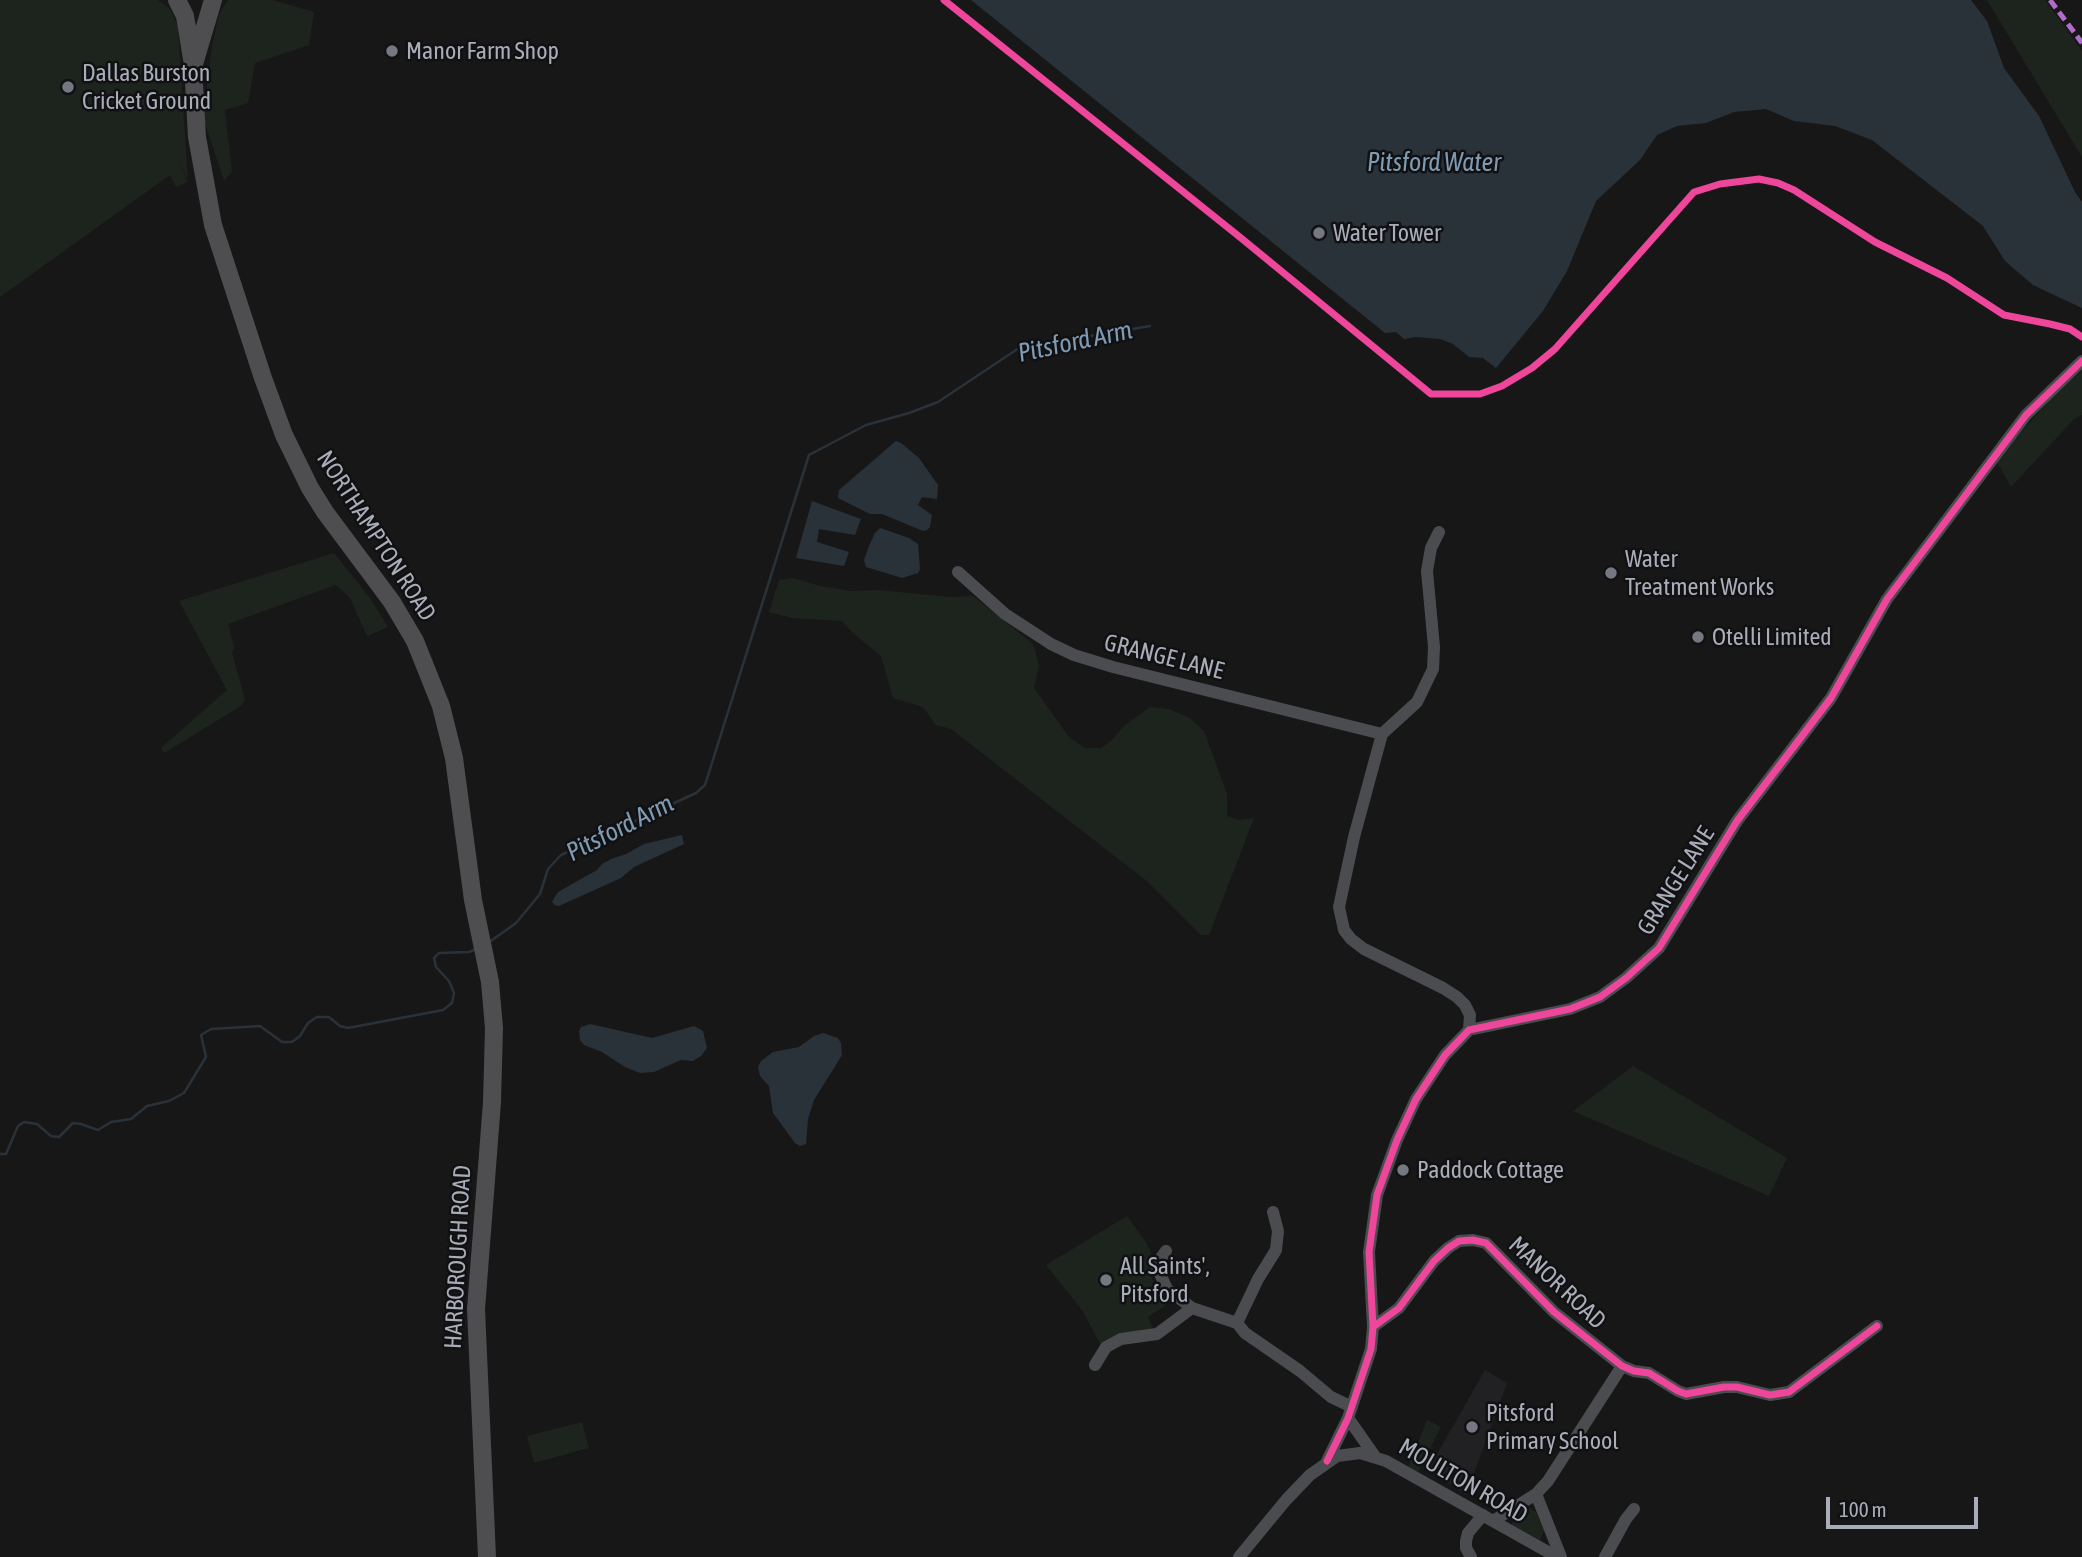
<!DOCTYPE html>
<style>
body{margin:0}
#map{position:relative;width:2082px;height:1557px;overflow:hidden;background:#171717;font-family:"Asap Condensed",sans-serif}
canvas{display:block}
.scale{position:absolute;left:1826px;top:1497px;width:152px;height:32px;box-sizing:border-box;border:4px solid #a8adb8;border-top:0;padding-left:9px;font-size:21px;line-height:24px;white-space:nowrap;color:#a8adb8;-webkit-text-stroke:5px #111113;paint-order:stroke}
</style>
<div id="map">
<canvas width="2082" height="1557"></canvas>
<div class="scale">100 m</div>
</div>
<script>
const g = document.querySelector('canvas').getContext('2d');
g.lineJoin = 'round';
function paint(path, color) {
  g.fillStyle = color;
  g.fill(path, 'evenodd');
}
function poly(rows) {
  const path = new Path2D();
  for (const r of rows) {
    path.moveTo(r[0], r[1]);
    for (let i = 2; i < r.length; i += 2) path.lineTo(r[i], r[i + 1]);
  }
  return path;
}
function trace(path, color, width, dash) {
  g.strokeStyle = color;
  g.lineWidth = width;
  g.lineCap = dash ? 'butt' : 'round';
  g.setLineDash(dash || []);
  g.stroke(path);
}
function label(font, color, halo, rows, align = 'center') {
  g.font = font + ' "Asap Condensed",sans-serif';
  g.lineWidth = 5;
  g.setLineDash([]);
  g.textBaseline = 'middle';
  g.strokeStyle = halo;
  g.fillStyle = color;
  for (const [text, x, y, turn = 0] of rows) {
    g.save();
    g.translate(x, y);
    g.rotate((+turn || 0) * Math.PI / 180);
    g.textAlign = isNaN(turn) ? turn : align;
    if (halo) g.strokeText(text, 0, 0);
    g.fillText(text, 0, 0);
    g.restore();
  }
}
paint(poly([
 [1485,1370,1507,1383,1466,1495,1428,1470]
]), '#212123');
paint(poly([
 [0,0,158,0,170,9,178,26,188,182,177,154,187,182,176,187,170,175,0,297],
 [228,0,273,0,314,12,309,45,255,63,248,103,225,110,232,171,224,181,205,123,205,99,212,46,219,14],
 [1987,0,2045,0,2082,51,2082,157],
 [2082,371,2082,415,2074,419,2011,487,1996,460,2058,391],
 [334,553,370,598,388,627,367,636,350,598,336,585,228,624,234,647,232,653,245,699,241,706,164,753,161,748,227,690,179,601],
 [793,578,820,586,851,591,878,590,952,597,973,596,1033,644,1039,665,1034,688,1069,737,1085,748,1101,748,1111,741,1124,726,1150,707,1169,709,1190,718,1204,731,1227,794,1227,816,1239,820,1254,818,1209,935,1201,935,1148,882,951,729,936,725,923,707,893,698,881,656,853,633,842,621,792,618,769,612,779,580],
 [1633,1066,1787,1158,1769,1196,1573,1111],
 [1127,1216,1146,1242,1153,1258,1150,1271,1154,1285,1162,1294,1175,1299,1148,1317,1153,1329,1101,1346,1082,1310,1046,1265],
 [1427,1420,1441,1427,1418,1472,1408,1467],
 [582,1422,589,1448,534,1463,527,1436],
 [1529,1508,1536,1512,1544,1531,1540,1540,1512,1525,1513,1515,1522,1509]
]), '#1d241e');
paint(poly([
 [971,0,1971,0,1987,21,2004,68,2039,116,2075,192,2082,202,2082,308,2033,285,2005,261,1983,226,1872,140,1835,126,1794,121,1766,109,1734,112,1706,123,1677,126,1657,135,1640,160,1596,201,1567,271,1543,311,1496,368,1483,358,1469,357,1453,344,1440,339,1415,337,1404,339,1396,332,1385,333],
 [896,441,901,443,919,458,938,485,937,499,922,497,918,505,932,515,930,527,927,530,923,531,882,514,870,514,838,498,839,490],
 [812,501,861,519,855,535,819,529,817,542,849,552,844,566,796,558],
 [880,528,909,538,918,544,920,569,918,573,902,578,866,567,864,560,869,546,875,533],
 [682,835,684,844,634,867,621,878,559,906,555,905,552,902,558,892,597,870,602,864,611,859,626,854,644,844],
 [590,1024,652,1038,694,1026,703,1031,707,1048,701,1056,693,1061,681,1060,654,1072,640,1073,625,1067,602,1052,584,1045,580,1040,579,1031,581,1027],
 [823,1033,838,1038,841,1043,842,1055,814,1100,808,1119,806,1144,800,1146,795,1143,773,1113,769,1086,760,1076,758,1067,761,1061,773,1052,799,1047,814,1036]
]), '#2a3239');
trace(poly([
 [488,943,516,923,540,894,548,869,561,855,696,793,705,785,809,455,866,425,909,413,938,402,1019,348,1150,326],
 [0,1154,6,1154,18,1126,24,1122,37,1124,51,1136,59,1137,73,1123,81,1124,98,1130,111,1122,131,1119,147,1106,169,1101,184,1093,206,1057,201,1035,211,1029,260,1026,282,1042,292,1042,300,1036,308,1023,317,1017,329,1017,340,1026,348,1028,443,1010,452,1003,454,993,449,981,436,967,434,958,439,953,469,952,476,949]
]), '#2a3239', 2.5);
trace(poly([
 [1439,532,1431,548,1427,571,1434,647,1433,669,1417,702,1382,734,1354,837,1339,907,1344,930,1351,939,1364,949,1443,988,1457,997,1465,1005,1470,1015,1469,1030],
 [958,572,1005,614,1051,644,1074,655,1113,667,1382,734],
 [1166,1251,1156,1265,1167,1289,1192,1308,1237,1323,1245,1333,1300,1371,1331,1397,1352,1407],
 [1237,1323,1258,1279,1276,1250,1278,1231,1273,1212],
 [1373,1327,1399,1308,1434,1261,1448,1248,1459,1241,1473,1240,1486,1243,1554,1312,1622,1366,1634,1371,1649,1373,1678,1391,1686,1394,1724,1387,1737,1387,1770,1395,1789,1392,1877,1326],
 [1095,1365,1106,1347,1121,1339,1157,1334,1192,1308],
 [1348,1418,1374,1455],
 [1327,1461,1348,1418,1371,1349,1373,1327,1369,1252,1377,1195,1397,1140,1416,1099,1445,1055,1469,1030,1570,1009,1600,997,1626,978,1659,948,1737,821,1831,698,1887,599,2026,415,2082,361],
 [1536,1494,1561,1557],
 [1493,1521,1536,1494,1548,1481,1622,1366],
 [1239,1557,1286,1500,1310,1475,1337,1456,1360,1453,1386,1461,1557,1557],
 [1471,1557,1466,1548,1466,1541,1468,1533,1483,1515],
 [1605,1557,1626,1519,1634,1509]
]), '#4b4c50', 12);
trace(poly([
 [177,0,185,16,187,28,193,65,197,137,213,225,263,378,284,435,310,488,325,512,392,602,415,641,441,706,454,758,473,900,490,982,494,1028,492,1102,476,1309,487,1557],
 [194,64,213,0]
]), '#4e4e51', 18);
trace(poly([
 [2050,0,2082,43]
]), '#b06ccc', 5, [10, 5]);
trace(poly([
 [944,0,1241,238,1431,394,1480,394,1502,386,1532,368,1555,349,1694,192,1720,184,1759,179,1778,183,1794,190,1875,242,1947,278,2004,315,2050,324,2070,329,2082,337],
 [1373,1327,1399,1308,1434,1261,1448,1248,1459,1241,1473,1240,1486,1243,1554,1312,1622,1366,1634,1371,1649,1373,1678,1391,1686,1394,1724,1387,1737,1387,1770,1395,1789,1392,1877,1326],
 [1327,1461,1348,1418,1371,1349,1373,1327,1369,1252,1377,1195,1397,1140,1416,1099,1445,1055,1469,1030,1570,1009,1600,997,1626,978,1659,948,1737,821,1831,698,1887,599,2026,415,2082,361]
]), '#ed469a', 7);
for (const [x, y, r, color] of [
 [392,51,7,"#757880"],
 [68,87,7,"#757880"],
 [1319,233,7,"#757880"],
 [1611,573,7,"#757880"],
 [1698,637,7,"#757880"],
 [1403,1170,7,"#757880"],
 [1106,1280,7,"#757880"],
 [1472,1427,7,"#757880"]
]) {
  const dot = new Path2D();
  dot.arc(x, y, r, 0, 2 * Math.PI);
  g.fillStyle = color;
  g.fill(dot);
  trace(dot, '#111113', 2.5);
}
label('24px', '#a8adb8', '#111113', [
 ["Manor Farm Shop",406,51],
 ["Dallas Burston",82,73],
 ["Cricket Ground",82,101],
 ["Water Tower",1333,233],
 ["Water",1625,559],
 ["Treatment Works",1625,587],
 ["Otelli Limited",1712,637],
 ["Paddock Cottage",1417,1170],
 ["All Saints',",1120,1266],
 ["Pitsford",1120,1294],
 ["Pitsford",1486,1413],
 ["Primary School",1486,1441]
], 'left');
label('24px', '#a8adb8', '#111113', [
 ["NORTHAMPTON ROAD",376,536,57],
 ["GRANGE LANE",1164,657,14],
 ["GRANGE LANE",1676,881,-58],
 ["HARBOROUGH ROAD",458,1257,-87],
 ["MANOR ROAD",1557,1283,43],
 ["MOULTON ROAD",1463,1481,30]
]);
label('italic 26px', '#7f9bb3', '#111113', [
 ["Pitsford Water",1434,163],
 ["Pitsford Arm",1075,342,-12],
 ["Pitsford Arm",620,828,-27]
]);
</script>
